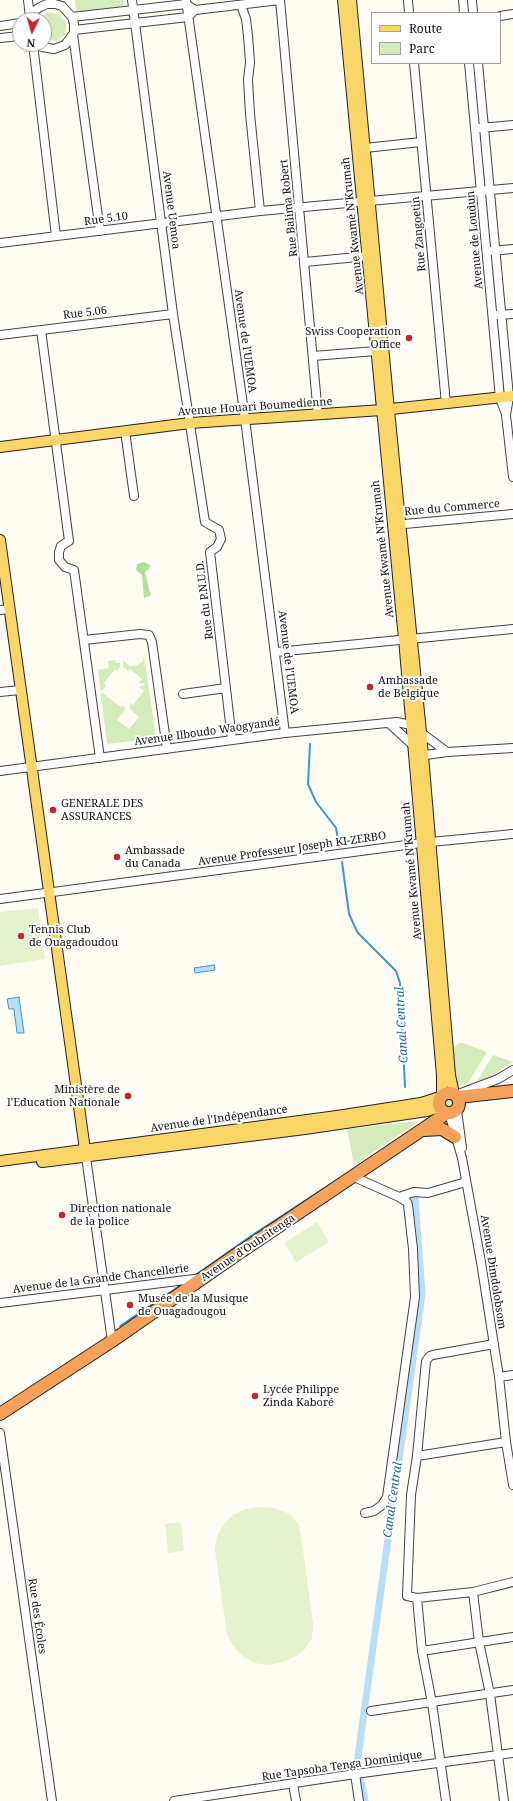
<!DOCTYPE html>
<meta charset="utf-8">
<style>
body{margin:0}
#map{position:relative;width:513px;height:1801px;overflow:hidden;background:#fffdf3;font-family:"Noto Serif",serif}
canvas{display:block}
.legend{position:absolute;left:371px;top:12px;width:130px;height:52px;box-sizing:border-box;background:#fff;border:1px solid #9f9f9f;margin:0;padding:5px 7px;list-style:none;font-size:12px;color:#101010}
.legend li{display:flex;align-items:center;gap:8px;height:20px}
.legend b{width:20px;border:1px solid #9f9f9f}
.north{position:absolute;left:12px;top:12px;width:40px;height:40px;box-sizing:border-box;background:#fff;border:1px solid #9f9f9f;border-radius:50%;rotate:185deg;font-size:11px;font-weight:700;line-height:16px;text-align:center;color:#101010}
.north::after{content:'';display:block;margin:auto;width:14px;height:18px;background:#c3252d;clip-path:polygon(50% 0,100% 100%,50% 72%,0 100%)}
</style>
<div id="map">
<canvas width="513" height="1801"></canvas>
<ul class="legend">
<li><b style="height:5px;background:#fad668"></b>Route</li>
<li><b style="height:11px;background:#d4ebbb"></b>Parc</li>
</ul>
<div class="north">N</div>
</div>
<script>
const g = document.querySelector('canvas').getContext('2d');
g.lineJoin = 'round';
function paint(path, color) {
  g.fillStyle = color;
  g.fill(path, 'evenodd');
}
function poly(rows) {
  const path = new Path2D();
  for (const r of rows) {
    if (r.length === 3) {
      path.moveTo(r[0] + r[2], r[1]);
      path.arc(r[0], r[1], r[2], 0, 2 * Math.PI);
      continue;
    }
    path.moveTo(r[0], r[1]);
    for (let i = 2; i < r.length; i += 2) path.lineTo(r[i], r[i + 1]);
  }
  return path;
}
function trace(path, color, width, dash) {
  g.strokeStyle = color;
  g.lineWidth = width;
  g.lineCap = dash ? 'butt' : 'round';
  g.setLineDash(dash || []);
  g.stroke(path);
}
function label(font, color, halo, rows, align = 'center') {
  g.font = font + ' "Noto Serif",serif';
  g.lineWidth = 4;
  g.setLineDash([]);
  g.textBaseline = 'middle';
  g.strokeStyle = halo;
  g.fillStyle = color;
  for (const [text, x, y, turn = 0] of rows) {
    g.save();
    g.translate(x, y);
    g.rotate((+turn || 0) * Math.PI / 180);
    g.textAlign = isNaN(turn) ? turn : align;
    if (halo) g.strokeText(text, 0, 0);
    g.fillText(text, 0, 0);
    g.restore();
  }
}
paint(poly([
 [75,0,124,0,125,6,76,12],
 [47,12,59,14,66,23,65,34,56,41,44,40,44,20,38,20],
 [144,655,156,738,107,744,98,670,109,668,108,661,115,660,116,663,120,663,120,667,117,671,115,669,104,683,106,686,101,692,121,707,124,706,125,710,117,720,129,729,139,717,130,709,130,705,131,703,133,705,144,691,139,687,145,685,144,683,139,683,142,679,130,669,128,671,123,667,123,660,130,666,137,666,143,661],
 [459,1043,463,1043,487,1052,468,1083,457,1086,454,1077,452,1050],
 [493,1055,513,1062,489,1077,477,1081],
 [450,1103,4.5],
 [419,1121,354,1165,347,1129]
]), '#d4ebbb');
paint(poly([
 [144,562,150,565,149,569,145,572,149,589,151,594,150,596,144,598,142,575,136,570,137,564]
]), '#b8dc9a');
paint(poly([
 [38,908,45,959,0,966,0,912],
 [317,1222,329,1242,296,1262,284,1243],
 [259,1507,274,1508,290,1514,298,1523,301,1536,313,1623,312,1638,306,1648,298,1655,283,1662,269,1665,254,1663,244,1657,234,1647,227,1635,215,1550,217,1536,224,1524,233,1515,246,1509],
 [181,1522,184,1551,168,1553,165,1524]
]), '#e5f2cd');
const water = poly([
 [214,965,215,970,195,973,194,968,214,965],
 [19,997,24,1033,17,1033,14,1009,9,1009,7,999,19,997]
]);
paint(water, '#b7dff7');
trace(water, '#3d96cf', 1);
trace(poly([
 [310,744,308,784,316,802,336,828,338,839,338,847],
 [342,862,349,914,355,927,358,933,396,971,400,983,405,1087],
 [194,1276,254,1234,340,1178],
 [120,1326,184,1283]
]), '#3d96cf', 2);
trace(poly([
 [365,1801,357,1763,422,1294,415,1198]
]), '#b7dff7', 7);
const minor = poly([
 [28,0,30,18],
 [132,0,173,314,205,522,219,530,221,539,217,547,210,552,232,740],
 [186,0,245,419,285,733],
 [280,0,318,415],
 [408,0,409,13],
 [463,0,464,13],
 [472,0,473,13],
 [241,5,246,19,248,36,250,62,248,80,250,114,260,211],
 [500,16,513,14],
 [72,17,186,4,195,10,280,0],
 [30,20,34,11,40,7,47,4,55,4,62,6,72,17,74,24,74,33,65,45,54,49,42,47,38,44],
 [0,26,20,23],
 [74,30,188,17,192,13],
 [73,35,100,231],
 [0,38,20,36],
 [33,44,56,236],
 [414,63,446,404],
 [469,63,500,398,506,414],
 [478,63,509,397,506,415,513,477],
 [480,128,513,125],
 [365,148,421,142],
 [0,243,260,211,513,188],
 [490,251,513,249],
 [305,262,368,256],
 [497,315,513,314],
 [41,330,69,541,61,546,59,552,59,560,65,567,74,570,100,758],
 [0,335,173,314],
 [313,356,376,351],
 [125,431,134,496],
 [394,525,513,514],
 [0,610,10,609],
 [84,640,140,634,149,635,152,642,167,749],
 [276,652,513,629],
 [0,692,20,690],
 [183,694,226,688],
 [390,724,418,750,426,755,447,752,513,748],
 [0,771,285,733,397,722,411,725,447,752],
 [0,899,421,843,513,834],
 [461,1093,498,1079,513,1070],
 [457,1110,462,1148],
 [449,1113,462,1158,481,1262,499,1377,506,1442,513,1485],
 [86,1157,112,1341],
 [354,1177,399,1197,414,1192,428,1193,466,1182],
 [0,1303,202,1278],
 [494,1344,433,1355,430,1356,426,1361,417,1456,411,1495,407,1596,417,1598,473,1592,513,1582],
 [499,1377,513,1375],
 [0,1433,52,1801],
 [417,1456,506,1442],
 [365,1513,374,1511,382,1505,387,1497,415,1297,413,1249,408,1205,407,1202,399,1197],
 [473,1592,479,1642,490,1694,504,1801],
 [417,1598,422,1651,432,1703,446,1801],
 [422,1651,513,1637],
 [371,1711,513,1690],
 [355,1774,359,1801],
 [293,1784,296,1801],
 [174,1801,355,1774,513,1753]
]);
const major = poly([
 [343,0,404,639,442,1075,442,1096],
 [351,0,389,410,421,732,450,1075,454,1094],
 [0,447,190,423,382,410,513,396],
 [0,540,86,1157],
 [0,1161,337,1116,421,1103,440,1097],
 [42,1162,305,1129,427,1111,439,1107]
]);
const highway = poly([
 [449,1103,10],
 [458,1097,513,1091],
 [424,1130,442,1129,455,1137],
 [0,1414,112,1341,233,1257,447,1113]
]);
trace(minor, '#434343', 10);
trace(major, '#212121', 12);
trace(highway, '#212121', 14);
trace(minor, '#fff', 8);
trace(major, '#fad668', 10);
trace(highway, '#f6a15a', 12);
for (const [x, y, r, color] of [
 [409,338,4,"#c3252d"],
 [370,687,4,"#c3252d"],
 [53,810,4,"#c3252d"],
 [117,857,4,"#c3252d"],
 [21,936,4,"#c3252d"],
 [128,1096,4,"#c3252d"],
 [62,1215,4,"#c3252d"],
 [130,1305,4,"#c3252d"],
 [255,1396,4,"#c3252d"]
]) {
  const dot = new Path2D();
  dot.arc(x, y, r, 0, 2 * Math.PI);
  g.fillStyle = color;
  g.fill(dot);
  trace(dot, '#fff', 1.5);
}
label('11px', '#101010', '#fff', [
 ["Rue Balima Robert",289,208,-96],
 ["Avenue Uemoa",171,210,83],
 ["Rue 5.10",106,219,-8],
 ["Avenue Kwamé N'Krumah",353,226,-96],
 ["Rue Zangoetin",419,234,-95],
 ["Avenue de Loudun",475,240,-95],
 ["Rue 5.06",85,313,-7],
 ["Avenue de l'UEMOA",245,341,82],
 ["Avenue Houari Boumedienne",255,407,-4],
 ["Rue du Commerce",452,508,-5],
 ["Avenue Kwamé N'Krumah",383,549,-96],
 ["Rue du P.N.U.D.",205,600,-97],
 ["Avenue de l'UEMOA",288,662,83],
 ["Avenue Ilboudo Waogyandé",207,732,-8],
 ["Avenue Professeur Joseph KI-ZERBO",292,849,-8],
 ["Avenue Kwamé N'Krumah",412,871,-95],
 ["Avenue de l'Indépendance",219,1119,-8],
 ["Avenue d'Oubritenga",248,1248,-34],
 ["Avenue Dimdolobsom",493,1272,81],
 ["Avenue de la Grande Chancellerie",101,1279,-7],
 ["Rue des Écoles",37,1616,82],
 ["Rue Tapsoba Tenga Dominique",342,1766,-8]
]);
label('11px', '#101010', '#fff', [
 ["Swiss Cooperation",401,332,"right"],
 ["Office",401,345,"right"],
 ["Ambassade",378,681],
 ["de Belgique",378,694],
 ["GENERALE DES",61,804],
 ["ASSURANCES",61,817],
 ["Ambassade",125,851],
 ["du Canada",125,864],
 ["Tennis Club",29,930],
 ["de Ouagadoudou",29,943],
 ["Ministère de",120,1090,"right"],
 ["l'Education Nationale",120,1103,"right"],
 ["Direction nationale",70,1209],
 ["de la police",70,1222],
 ["Musée de la Musique",138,1299],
 ["de Ouagadougou",138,1312],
 ["Lycée Philippe",263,1390],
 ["Zinda Kaboré",263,1403]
], 'left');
label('italic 12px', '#1667a5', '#fff', [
 ["Canal Central",402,1025,-93],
 ["Canal Central",393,1500,-82]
]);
</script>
